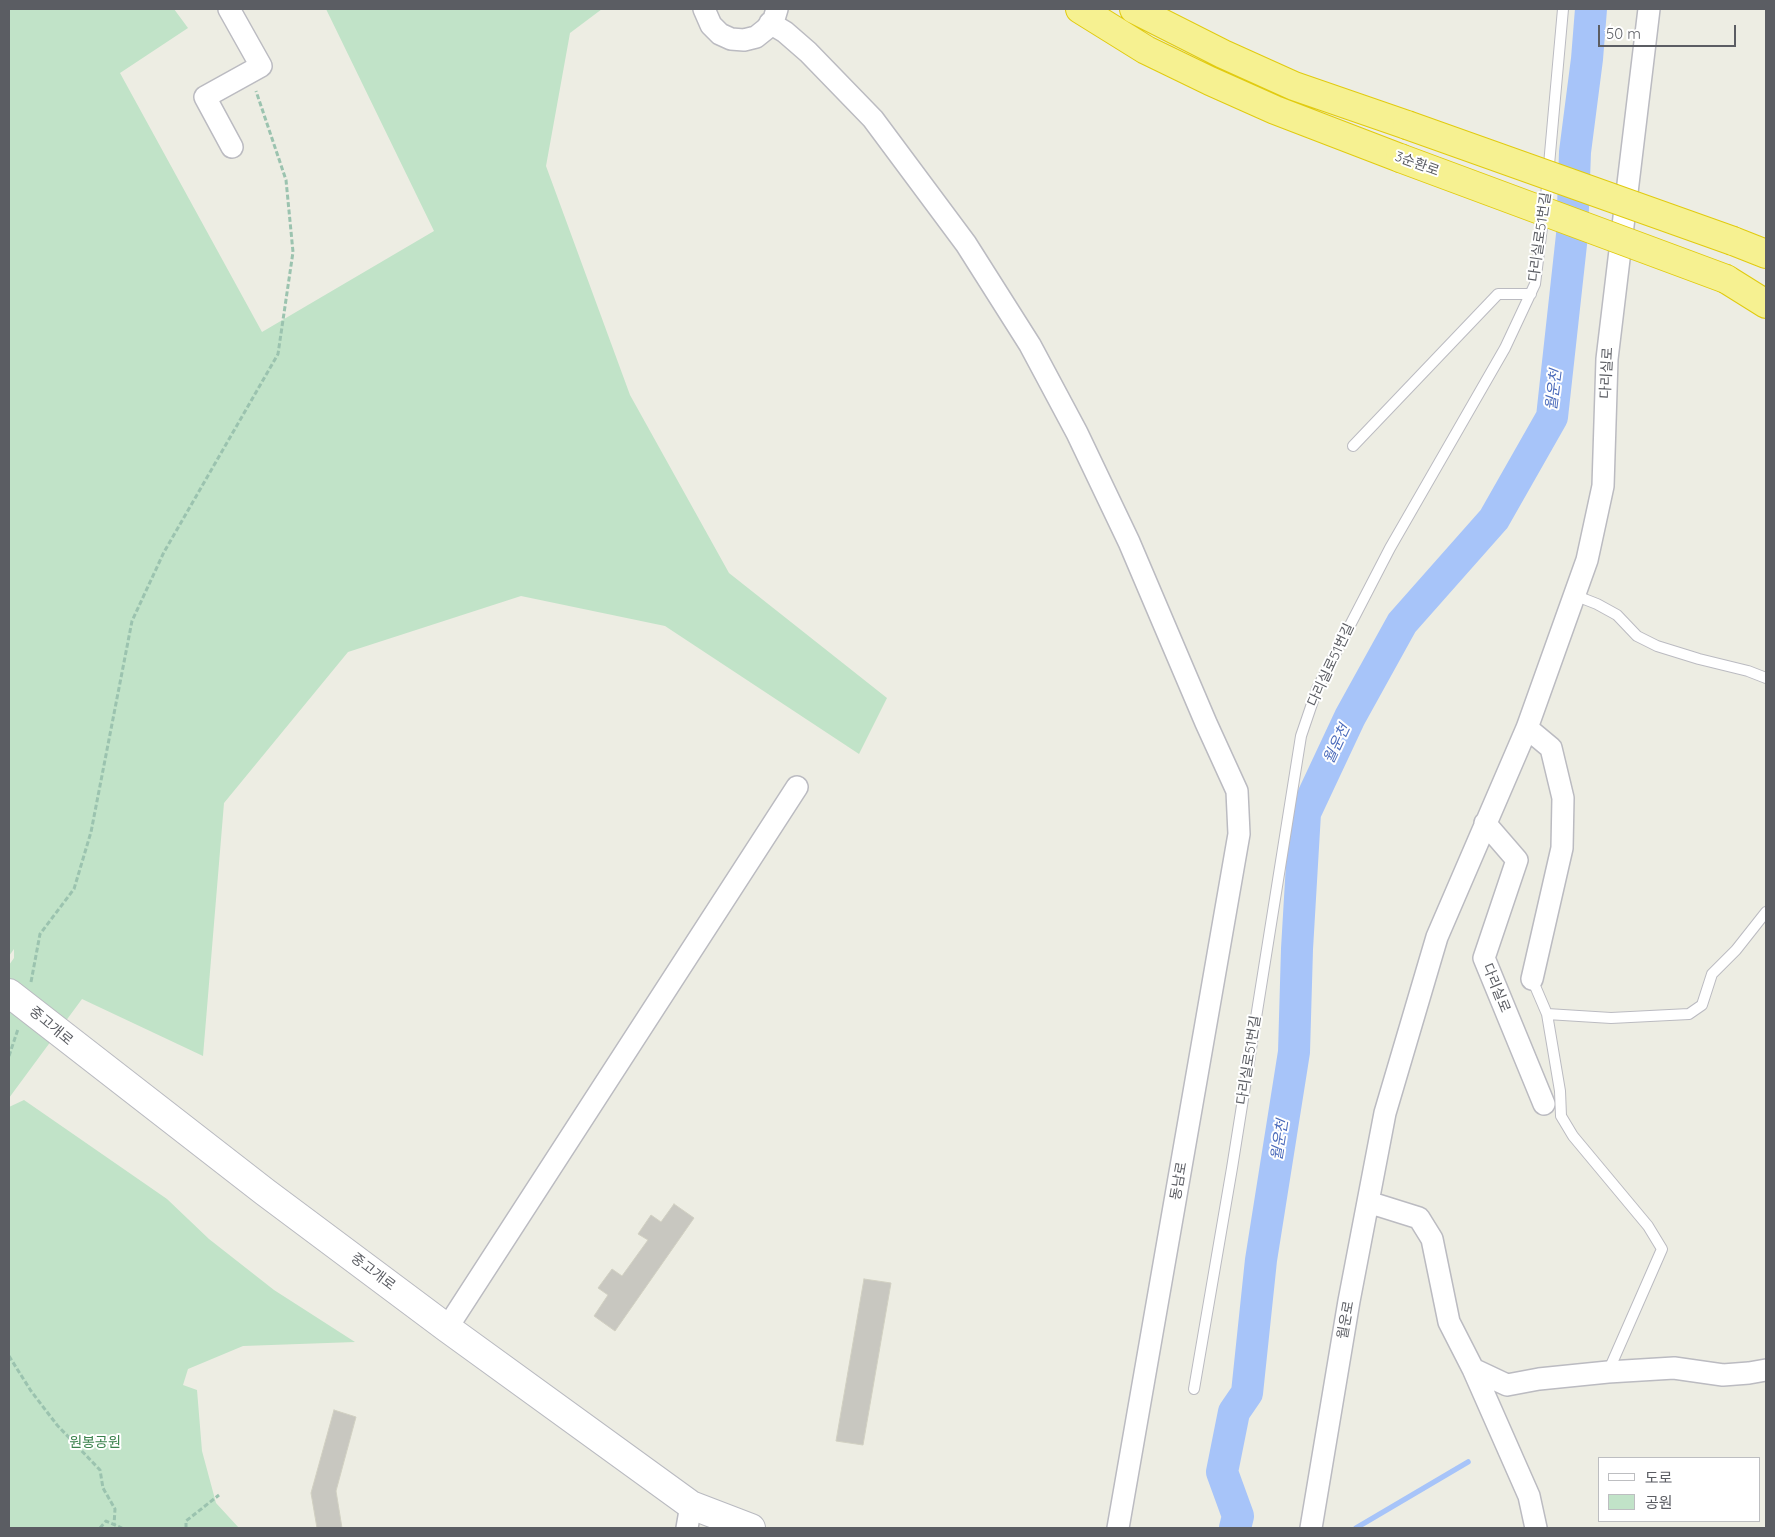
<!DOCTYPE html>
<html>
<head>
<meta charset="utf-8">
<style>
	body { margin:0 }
	#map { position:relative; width:1775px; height:1537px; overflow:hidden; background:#edede3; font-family:Quicksand,"Noto Sans KR",sans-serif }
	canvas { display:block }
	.frame { position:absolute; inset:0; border:10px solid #5b5d63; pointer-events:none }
	.legend { position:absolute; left:1598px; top:1457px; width:162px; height:65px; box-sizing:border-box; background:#fff; border:1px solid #bdbec1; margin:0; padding:6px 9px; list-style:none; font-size:15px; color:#5b5d63 }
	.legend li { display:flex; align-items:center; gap:10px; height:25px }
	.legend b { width:25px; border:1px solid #bdbec1 }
	.scale { position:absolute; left:1598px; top:25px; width:138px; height:22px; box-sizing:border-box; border:2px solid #5b5d63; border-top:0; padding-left:6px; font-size:15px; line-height:18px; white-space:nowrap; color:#5b5d63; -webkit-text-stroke:4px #fff; paint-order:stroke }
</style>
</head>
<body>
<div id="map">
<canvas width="1775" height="1537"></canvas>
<div class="frame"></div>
<ul class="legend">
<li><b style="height:6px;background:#fff"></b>도로</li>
<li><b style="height:14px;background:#c1e3c8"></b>공원</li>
</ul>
<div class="scale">50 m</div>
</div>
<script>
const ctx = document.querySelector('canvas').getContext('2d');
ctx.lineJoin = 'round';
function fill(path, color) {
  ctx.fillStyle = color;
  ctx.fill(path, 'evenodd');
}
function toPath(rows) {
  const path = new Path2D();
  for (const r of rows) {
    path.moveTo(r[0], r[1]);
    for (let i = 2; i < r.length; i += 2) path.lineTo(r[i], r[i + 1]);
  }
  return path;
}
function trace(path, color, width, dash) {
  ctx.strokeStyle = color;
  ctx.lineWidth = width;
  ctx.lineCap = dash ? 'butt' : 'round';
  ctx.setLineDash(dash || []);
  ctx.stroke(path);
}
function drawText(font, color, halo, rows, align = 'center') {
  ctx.font = font + ' Quicksand,"Noto Sans KR",sans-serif';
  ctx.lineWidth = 4;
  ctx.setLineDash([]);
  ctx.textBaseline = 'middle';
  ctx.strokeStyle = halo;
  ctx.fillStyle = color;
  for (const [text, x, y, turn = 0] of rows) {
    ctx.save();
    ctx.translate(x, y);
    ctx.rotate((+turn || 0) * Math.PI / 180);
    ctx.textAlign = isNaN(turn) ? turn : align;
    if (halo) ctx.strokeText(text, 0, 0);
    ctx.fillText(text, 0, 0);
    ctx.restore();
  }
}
fill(toPath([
	[9,9,174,9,188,28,120,73,262,332,434,231,326,9,602,9,570,33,546,166,630,395,729,573,887,698,859,754,665,626,521,596,348,652,224,803,203,1056,82,999,9,1098,9,965,14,958,14,949,9,956],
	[24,1100,167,1199,209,1239,274,1290,355,1342,243,1346,188,1369,183,1385,197,1390,202,1451,216,1503,239,1528,9,1528,9,1107]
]), '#c1e3c8');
trace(toPath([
	[1356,1528,1468,1462]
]), '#a7c4f9', 5.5);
trace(toPath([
	[1235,1528,1238,1516,1222,1472,1234,1412,1247,1393,1261,1260,1294,1052,1297,949,1305,813,1350,717,1402,623,1494,519,1552,417,1572,235,1575,152,1587,59,1591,9]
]), '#a7c4f9', 32);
const building = toPath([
	[674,1204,694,1218,615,1331,594,1316,608,1295,598,1288,612,1269,622,1276,648,1240,638,1234,651,1215,661,1222,674,1204],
	[864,1279,891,1283,863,1445,836,1441,864,1279],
	[334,1410,356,1417,336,1491,342,1528,317,1528,311,1493,334,1410]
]);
fill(building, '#c8c7c0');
trace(building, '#d1d0c2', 1);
const lane = toPath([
	[1353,446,1498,294,1531,294],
	[1574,595,1597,604,1617,615,1637,636,1657,646,1699,659,1748,671,1766,678],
	[1532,979,1547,1014,1560,1091,1561,1116,1573,1136,1648,1226,1662,1249,1608,1372],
	[1547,1014,1611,1018,1689,1014,1702,1005,1712,974,1736,950,1766,912],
	[1194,1389,1232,1168,1301,736,1317,689,1390,548,1505,348,1535,284,1547,187,1563,9]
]);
const street = toPath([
	[229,9,261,66,205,97,232,147],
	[704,9,711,25,720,34,731,39,744,40,756,37,766,29,774,19,777,9],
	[770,23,785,32,808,52,873,119,966,244,1030,345,1077,433,1129,542,1206,723,1237,791,1239,834,1118,1528],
	[1527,728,1551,748,1563,798,1562,848,1532,979],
	[1485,823,1517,860,1484,958,1544,1104],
	[1368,1202,1419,1218,1432,1239,1449,1322,1473,1369,1529,1496,1536,1528],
	[447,1328,797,787],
	[1473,1369,1507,1385,1539,1379,1608,1372,1674,1368,1723,1375,1749,1373,1766,1370],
	[687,1528,691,1505],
	[1311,1528,1349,1301,1385,1113,1437,937,1527,728,1587,560,1603,486,1607,359,1649,9]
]);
const secondary = toPath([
	[9,993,265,1192,447,1328,691,1505,751,1528]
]);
const highway = toPath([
	[1080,9,1146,50,1210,81,1275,110,1400,158],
	[1134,9,1223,54,1294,86,1407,125],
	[1733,241,1766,254],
	[1726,279,1766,304]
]);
trace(lane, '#bbbbc1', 12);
trace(street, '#bbbbc1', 24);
trace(secondary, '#b9bac0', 30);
trace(highway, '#e1cb0f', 30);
trace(toPath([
	[31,982,40,934,74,889,91,832,132,621,164,552,278,354,293,252,286,180,256,91],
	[9,1056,18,1029],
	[9,1356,31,1391,57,1425,100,1470,103,1488,115,1509,114,1525],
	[100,1528,106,1521,122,1528],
	[186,1528,186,1521,219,1495]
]), '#9bc3af', 3, [5, 2.5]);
trace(lane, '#fff', 10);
trace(street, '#fff', 21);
trace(secondary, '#fff', 28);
trace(highway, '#f6f191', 28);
const highwayBridge = toPath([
	[1407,125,1733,241],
	[1400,158,1726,279]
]);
trace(highwayBridge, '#e1cb0f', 30, []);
trace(highwayBridge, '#f6f191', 28);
drawText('14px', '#5b5d63', '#fff', [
	["3순환로",1417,164,20],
	["다리실로51번길",1540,237,-82],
	["다리실로",1607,373,-87],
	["다리실로51번길",1331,665,-65],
	["다리실로",1496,988,68],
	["중고개로",51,1026,40],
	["다리실로51번길",1249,1060,-81],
	["동남로",1179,1181,-80],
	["중고개로",373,1272,37],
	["월운로",1346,1320,-80]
]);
drawText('14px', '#3b824d', '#fff', [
	["원봉공원",95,1443]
]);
drawText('italic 15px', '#4b6bbb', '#fff', [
	["월운천",1554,390,-83],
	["월운천",1337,744,-65],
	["월운천",1280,1140,-81]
]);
</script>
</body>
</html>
